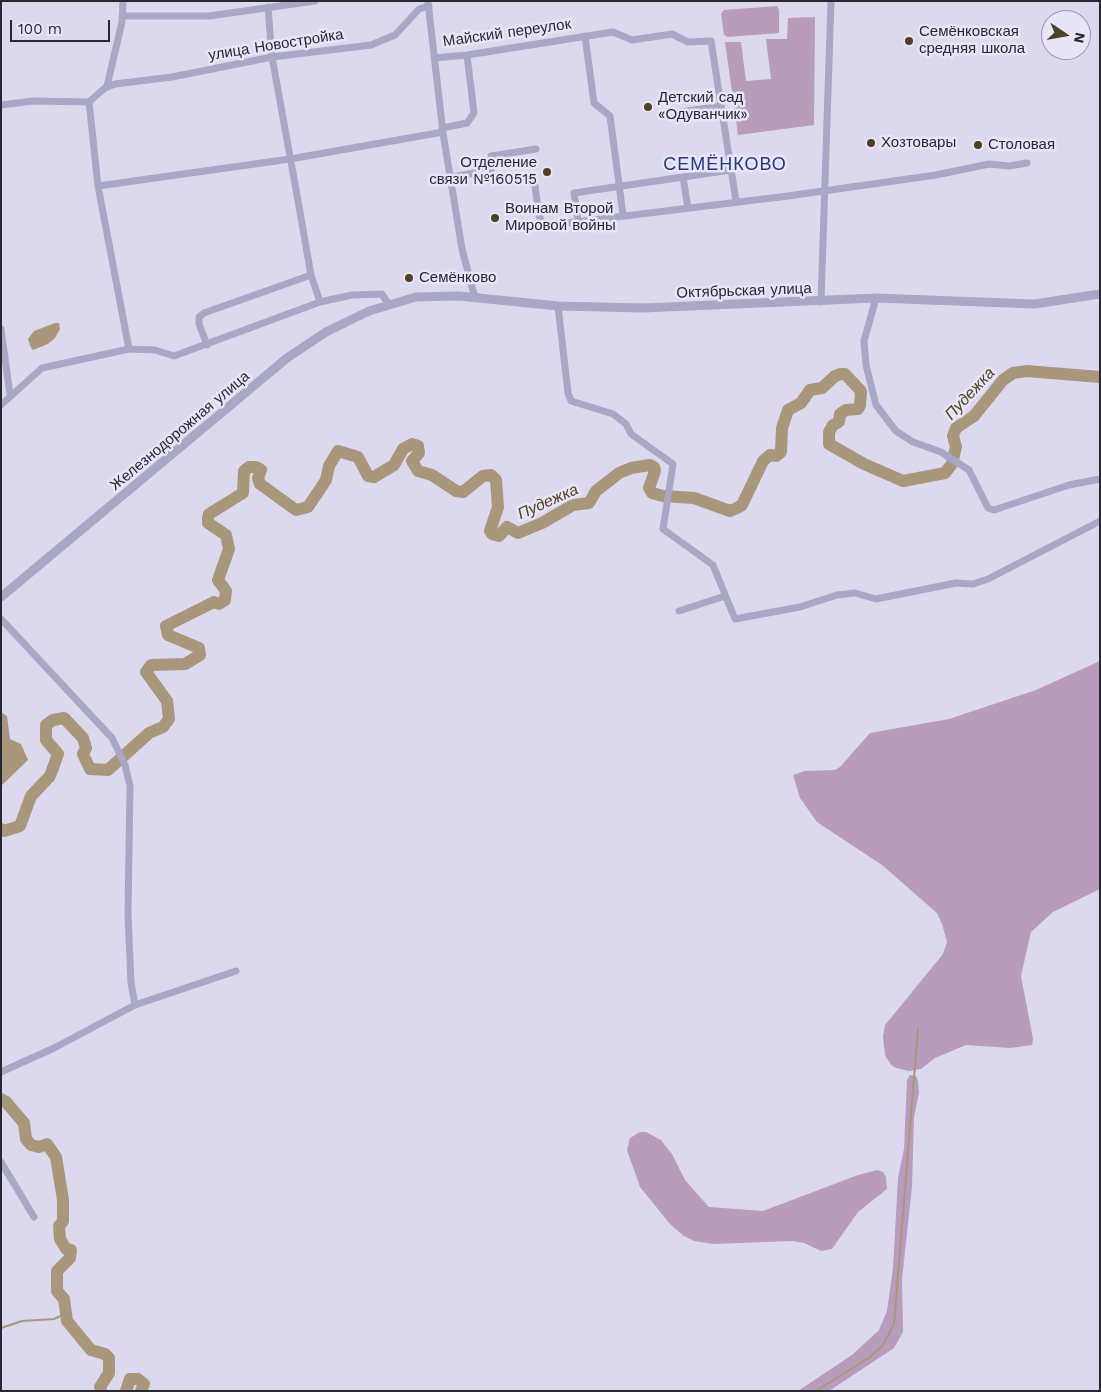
<!DOCTYPE html>
<html>
<head>
<meta charset="utf-8">
<style>
	body { margin:0 }
	#map { position:relative; width:1101px; height:1392px; overflow:hidden; background:#dcd9ef; font-family:"Work Sans",sans-serif }
	canvas { display:block }
	.frame { position:absolute; inset:0; border:2px solid #272832; pointer-events:none }
	.north { position:absolute; left:1041px; top:10px; width:50px; height:50px; box-sizing:border-box; background:#e7e5f7; border:1px solid #9a99a8; border-radius:50%; rotate:102deg; font-size:14px; font-weight:700; line-height:20px; text-align:center; color:#272832 }
	.north::after { content:''; display:block; margin:auto; width:18px; height:22px; background:#503f20; clip-path:polygon(50% 0,100% 100%,50% 72%,0 100%) }
	.scale { position:absolute; left:10px; top:20px; width:100px; height:22px; box-sizing:border-box; border:2px solid #272832; border-top:0; padding-left:6px; font-size:15px; line-height:18px; white-space:nowrap; color:#272832; -webkit-text-stroke:4px #e7e5f7; paint-order:stroke }
</style>
</head>
<body>
<div id="map">
<canvas width="1101" height="1392"></canvas>
<div class="frame"></div>
<div class="north">N</div>
<div class="scale">100 m</div>
</div>
<script>
const ctx = document.querySelector('canvas').getContext('2d');
ctx.lineJoin = 'round';
function fill(path, color) {
  ctx.fillStyle = color;
  ctx.fill(path, 'evenodd');
}
function toPath(rows) {
  const path = new Path2D();
  for (const r of rows) {
    path.moveTo(r[0], r[1]);
    for (let i = 2; i < r.length; i += 2) path.lineTo(r[i], r[i + 1]);
  }
  return path;
}
function trace(path, color, width, dash) {
  ctx.strokeStyle = color;
  ctx.lineWidth = width;
  ctx.lineCap = dash ? 'butt' : 'round';
  ctx.setLineDash(dash || []);
  ctx.stroke(path);
}
function drawText(font, color, halo, rows, align = 'center') {
  ctx.font = font + ' "Work Sans",sans-serif';
  ctx.lineWidth = 5;
  ctx.setLineDash([]);
  ctx.textBaseline = 'middle';
  ctx.strokeStyle = halo;
  ctx.fillStyle = color;
  for (const [text, x, y, turn = 0] of rows) {
    ctx.save();
    ctx.translate(x, y);
    ctx.rotate((+turn || 0) * Math.PI / 180);
    ctx.textAlign = isNaN(turn) ? turn : align;
    if (halo) ctx.strokeText(text, 0, 0);
    ctx.fillText(text, 0, 0);
    ctx.restore();
  }
}
fill(toPath([
	[777,6,779,10,779,33,728,37,724,35,721,14,724,10],
	[815,17,814,125,738,135,725,42,741,42,746,81,771,79,766,39,787,39,788,18],
	[1100,661,1100,889,1053,912,1031,932,1021,976,1033,1039,1032,1045,1010,1048,966,1045,935,1058,921,1069,909,1071,896,1068,891,1065,885,1055,883,1037,885,1025,943,954,947,942,942,924,937,913,882,865,817,822,800,798,793,775,805,771,835,770,840,767,870,733,949,719,1036,690],
	[910,1075,916,1076,918,1081,919,1093,914,1117,912,1187,902,1279,903,1332,894,1348,829,1391,798,1391,852,1355,879,1330,887,1311,893,1268,898,1178,904,1149,907,1080],
	[640,1132,646,1132,661,1140,672,1154,685,1180,709,1207,763,1211,858,1175,877,1170,883,1172,886,1177,887,1189,858,1212,832,1249,821,1251,804,1243,792,1241,714,1244,694,1241,684,1236,670,1224,640,1187,627,1150,630,1138]
]), '#b99bbc');
fill(toPath([
	[55,323,59,323,60,329,55,338,48,344,33,350,31,348,28,339,34,331],
	[2,713,7,716,10,739,21,744,28,760,1,786]
]), '#a9977b');
trace(toPath([
	[1,1328,22,1321,54,1319,65,1314],
	[816,1391,870,1357,883,1345,894,1324,918,1029]
]), '#a9977b', 2);
trace(toPath([
	[1,829,4,831,20,826,31,796,50,776,58,754,46,740,46,725,53,720,64,718,83,738,86,748,83,754,90,769,108,770,149,733,163,727,169,719,167,701,146,672,151,665,185,664,200,655,199,648,168,635,166,626,214,602,219,604,225,600,226,591,218,580,229,549,226,535,208,523,208,518,209,514,243,493,244,471,249,467,256,467,261,470,258,478,260,484,296,510,308,507,326,480,329,466,338,451,358,457,368,476,374,477,394,465,403,449,412,444,418,446,419,453,412,461,418,471,432,475,456,491,463,492,483,476,491,475,496,480,498,507,490,531,492,534,499,536,507,527,518,533,542,523,573,505,589,503,596,491,619,473,631,468,650,465,654,467,655,471,649,488,652,493,663,496,694,498,730,511,737,508,742,505,763,461,770,455,776,456,781,452,782,428,788,410,801,403,810,390,822,388,835,376,841,374,845,374,861,391,860,405,858,409,846,410,840,414,839,422,833,425,829,432,829,444,864,464,903,481,945,473,952,464,956,447,953,436,956,428,974,416,1003,380,1013,373,1027,371,1100,377],
	[1,1099,6,1102,24,1123,26,1139,31,1145,39,1147,47,1144,56,1157,63,1200,63,1221,59,1226,60,1239,66,1249,71,1250,70,1258,57,1271,57,1291,64,1299,67,1321,91,1350,105,1354,109,1358,109,1373,100,1387,101,1391],
	[126,1391,130,1379,138,1379,144,1384,141,1391]
]), '#a9977b', 12);
trace(toPath([
	[428,2,443,133,462,249,475,298],
	[268,7,272,57,297,195,311,275,320,302],
	[122,16,209,16,315,1],
	[585,36,594,103,610,116,623,215],
	[434,58,467,55,613,32,632,40,672,34,688,42,711,41,736,201],
	[105,88,115,84,172,77,272,57,371,45,395,35,419,9,429,6],
	[89,102,98,186,129,349],
	[1,105,33,101,89,102,107,86,122,22,123,1],
	[681,112,721,106],
	[442,128,467,123,474,113,467,55],
	[452,177,491,170,491,156,536,149],
	[683,177,688,208],
	[534,179,539,215,543,226,788,196,936,175,989,164,1009,166,1027,163],
	[98,186,290,159,443,132],
	[578,221,574,193,731,170],
	[876,298,864,341,866,365,876,405,896,431,913,442,941,452,969,470,988,508,994,510,1069,485,1100,479],
	[821,302,831,1],
	[558,306,568,393,571,401,613,414,626,424,631,434,673,464,663,529,713,565,735,619,800,607,837,595,855,593,876,599,956,583,973,584,988,579,1100,521],
	[1,329,10,395],
	[207,345,199,324,199,317,204,313,311,275],
	[1,405,42,368,129,349,155,350,174,356,320,302,352,295,382,294,389,305],
	[679,611,725,596],
	[1,619,112,738,125,765,130,786,128,914,131,983,135,1005],
	[1,1072,54,1048,135,1005,236,971],
	[1,1162,34,1217]
]), '#a8a7c5', 7);
trace(toPath([
	[1,597,287,358,326,332,369,311,416,297,459,296,558,306,643,308,876,298,1034,304,1100,294]
]), '#a8a7c5', 9);
for (const [x, y, r, color] of [
	[909,41,5,"#503f20"],
	[648,107,5,"#503f20"],
	[871,143,5,"#503f20"],
	[978,145,5,"#503f20"],
	[547,172,5,"#503f20"],
	[495,218,5,"#503f20"],
	[409,278,5,"#503f20"]
]) {
  const dot = new Path2D();
  dot.arc(x, y, r, 0, 2 * Math.PI);
  ctx.fillStyle = color;
  ctx.fill(dot);
  trace(dot, '#e7e5f7', 2);
}
drawText('15px', '#272832', '#e7e5f7', [
	["Семёнковская",919,32],
	["средняя школа",919,49],
	["Детский сад",658,98],
	["«Одуванчик»",658,115],
	["Хозтовары",881,143],
	["Столовая",988,145],
	["Отделение",537,163,"right"],
	["связи №160515",537,180,"right"],
	["Воинам Второй",505,209],
	["Мировой войны",505,226],
	["Семёнково",419,278]
], 'left');
drawText('15px', '#272832', '#e7e5f7', [
	["Майский переулок",507,33,-8],
	["улица Новостройка",276,45,-9],
	["Октябрьская улица",744,291,-2],
	["Железнодорожная улица",180,431,-40]
]);
drawText('italic 16px', '#503f20', '#e7e5f7', [
	["Пудежка",970,394,-47],
	["Пудежка",548,502,-24]
]);
ctx.letterSpacing = '1px';
drawText('18px', '#27377a', '#e7e5f7', [
	["СЕМЁНКОВО",725,165]
]);
ctx.letterSpacing = '0px';
</script>
</body>
</html>
